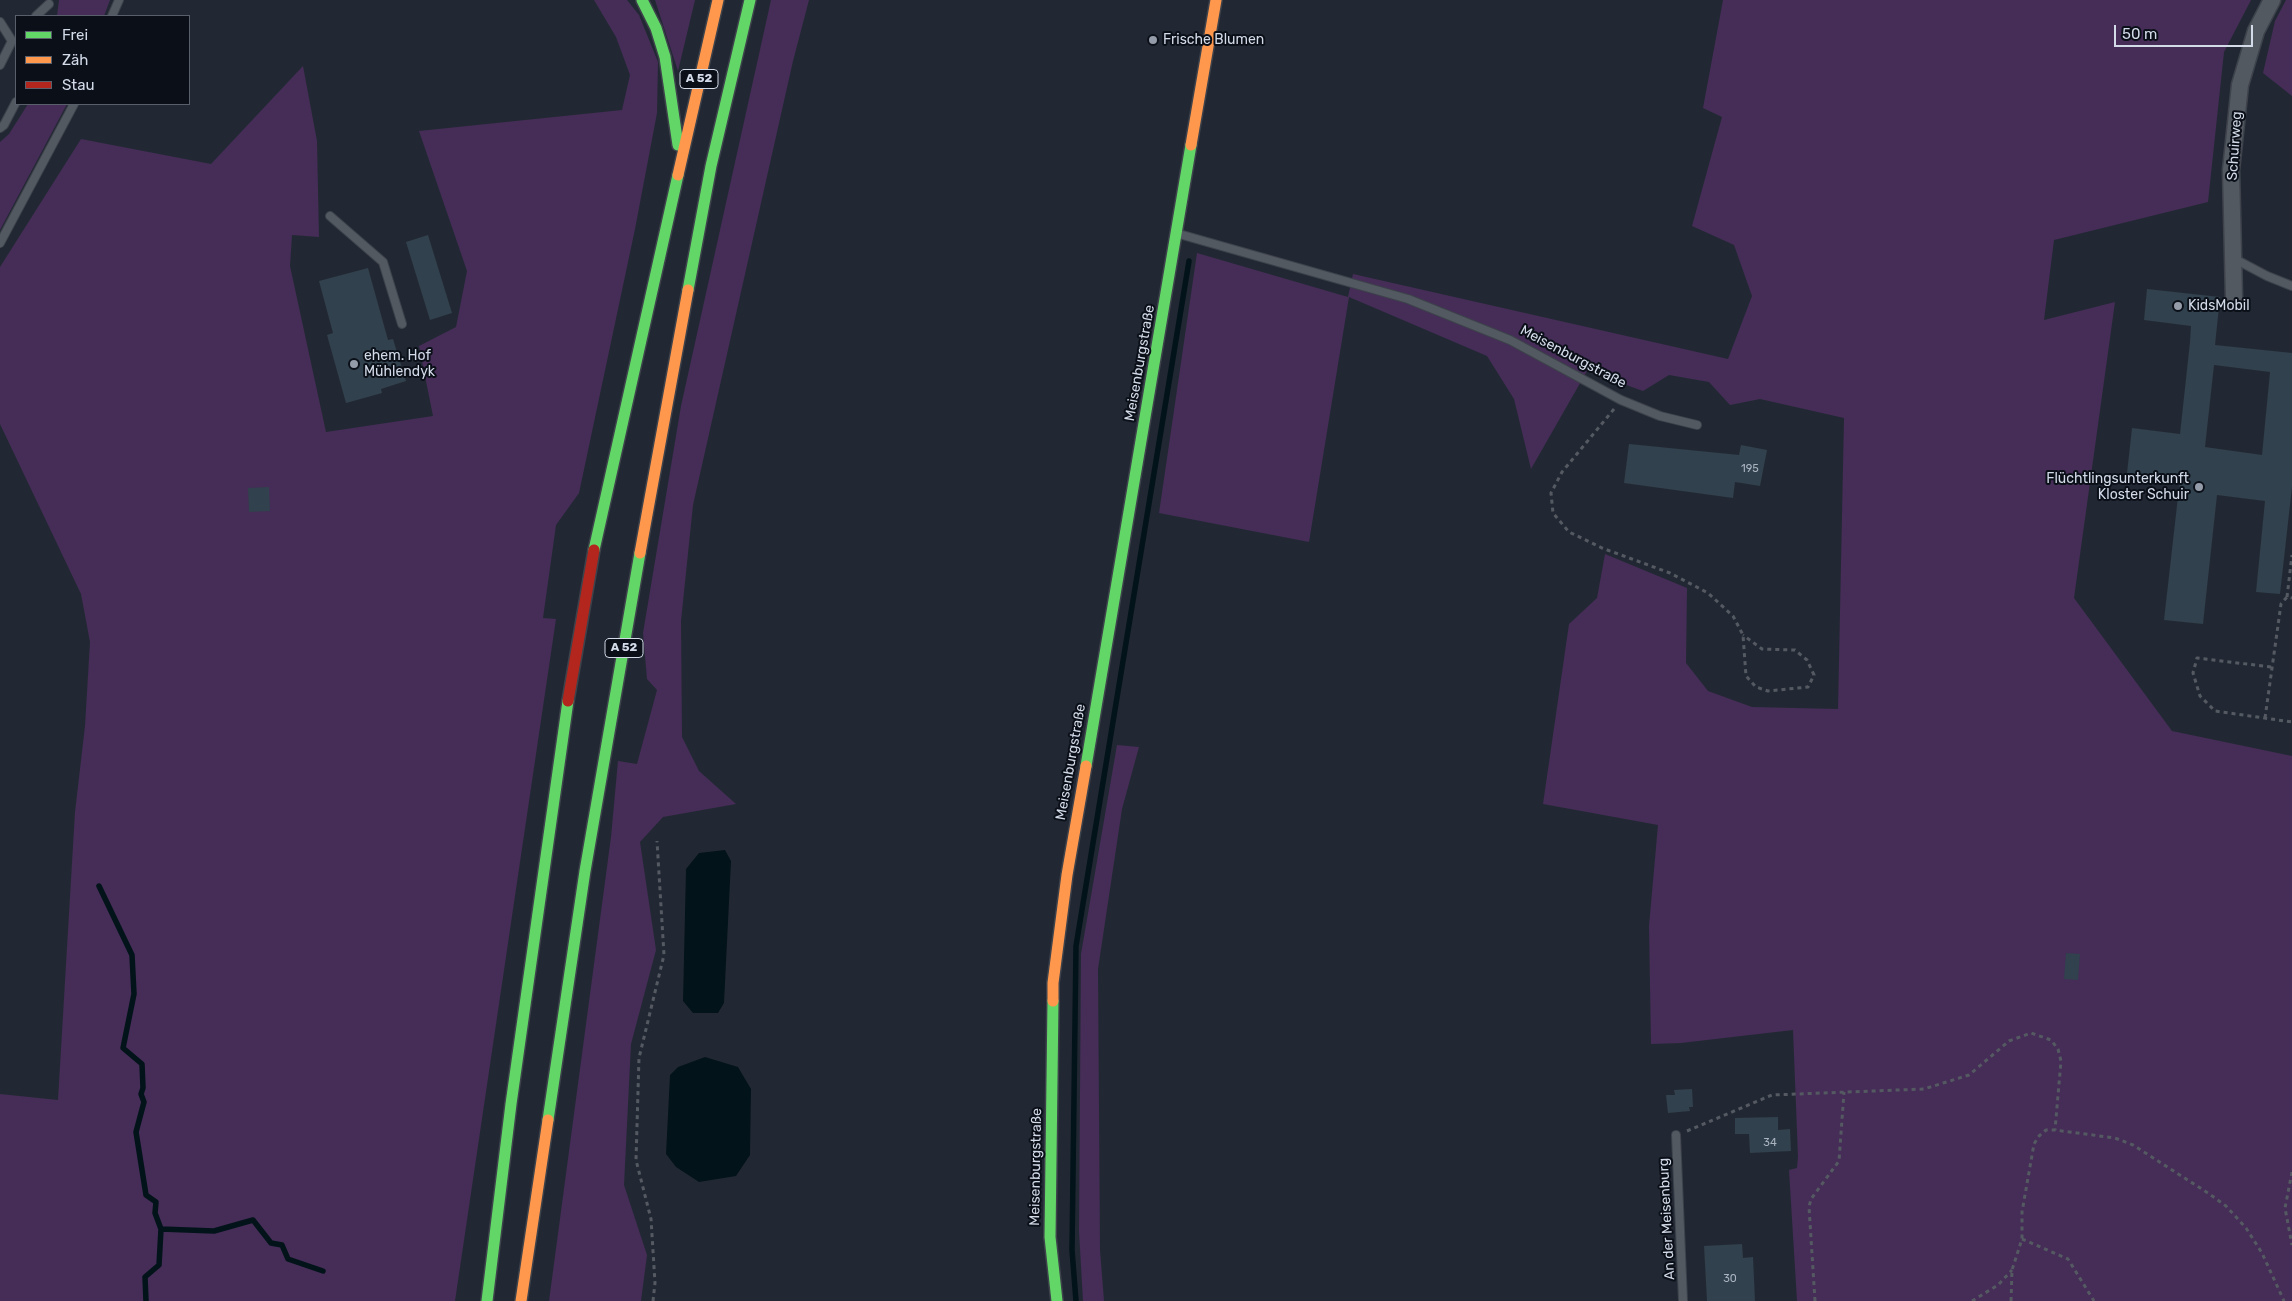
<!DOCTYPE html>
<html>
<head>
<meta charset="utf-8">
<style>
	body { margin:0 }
	#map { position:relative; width:2292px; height:1301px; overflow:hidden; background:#222833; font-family:Rubik,sans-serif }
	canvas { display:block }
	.legend { position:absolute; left:15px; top:15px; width:175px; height:90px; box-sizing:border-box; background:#0a0f18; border:1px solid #5a606b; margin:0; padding:6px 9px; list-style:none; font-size:15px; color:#d3dae8 }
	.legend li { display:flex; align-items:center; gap:10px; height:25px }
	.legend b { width:25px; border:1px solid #5a606b }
	.scale { position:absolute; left:2114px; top:25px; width:139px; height:22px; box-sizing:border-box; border:2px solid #d3dae8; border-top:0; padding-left:6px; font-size:15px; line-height:18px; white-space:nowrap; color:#d3dae8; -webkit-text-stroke:4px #0a0f18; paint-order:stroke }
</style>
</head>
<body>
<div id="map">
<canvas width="2292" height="1301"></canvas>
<ul class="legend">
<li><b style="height:6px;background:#63d668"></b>Frei</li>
<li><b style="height:6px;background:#ff974d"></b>Zäh</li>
<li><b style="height:6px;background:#b3261e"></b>Stau</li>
</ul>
<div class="scale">50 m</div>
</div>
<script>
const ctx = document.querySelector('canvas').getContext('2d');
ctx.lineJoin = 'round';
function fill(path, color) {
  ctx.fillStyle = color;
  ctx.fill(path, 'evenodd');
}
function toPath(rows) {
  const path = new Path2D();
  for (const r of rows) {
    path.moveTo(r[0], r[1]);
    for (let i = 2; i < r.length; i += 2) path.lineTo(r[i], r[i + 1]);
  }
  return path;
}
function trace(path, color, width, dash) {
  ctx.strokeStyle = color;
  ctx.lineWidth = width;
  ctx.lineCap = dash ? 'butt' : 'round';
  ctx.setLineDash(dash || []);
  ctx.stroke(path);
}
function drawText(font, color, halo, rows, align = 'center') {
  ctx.font = font + ' Rubik,sans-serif';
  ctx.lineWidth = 4;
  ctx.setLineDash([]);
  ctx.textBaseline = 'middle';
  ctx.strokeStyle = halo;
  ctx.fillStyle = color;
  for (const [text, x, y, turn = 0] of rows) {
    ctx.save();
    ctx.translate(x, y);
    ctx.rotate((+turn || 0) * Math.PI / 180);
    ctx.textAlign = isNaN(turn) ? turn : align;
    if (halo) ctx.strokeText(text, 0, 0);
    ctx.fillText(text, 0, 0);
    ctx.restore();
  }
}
fill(toPath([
	[59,0,110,0,104,16,57,16],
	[594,0,627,0,639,15,658,62,657,113,635,229,579,493,556,525,543,618,556,619,455,1301,0,1301,0,1094,58,1100,75,812,85,726,90,642,81,594,0,424,0,267,81,139,211,164,303,66,317,141,319,237,292,235,290,266,326,432,433,416,419,346,456,327,467,271,419,131,622,110,630,75,616,37],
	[655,0,695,0,678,71],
	[771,0,809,0,793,61,693,505,681,621,682,737,699,771,736,804,663,817,640,842,656,950,631,1044,624,1185,647,1255,641,1301,549,1301,611,837,618,761,637,764,657,690,647,679,643,633,681,406],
	[1723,0,2251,0,2224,52,2208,202,2054,240,2044,320,2115,302,2074,598,2172,731,2292,756,2292,1301,1797,1301,1789,1170,1797,1168,1798,1157,1793,1030,1681,1043,1651,1044,1649,926,1658,825,1543,804,1569,624,1597,598,1605,554,1687,588,1686,663,1708,691,1752,707,1838,709,1844,418,1760,399,1730,405,1709,382,1669,375,1643,391,1587,371,1531,469,1514,399,1487,356,1349,297,1309,542,1159,513,1197,253,1348,297,1353,274,1728,359,1752,296,1734,245,1692,226,1722,117,1703,108],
	[2286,0,2292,0,2292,96,2263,73,2275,21],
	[28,104,67,104,0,230,0,142,9,134],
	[1117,745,1139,747,1122,809,1098,969,1100,1250,1104,1301,1083,1301,1079,1231,1081,954]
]), '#452d57');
fill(toPath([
	[725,850,731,861,724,1003,718,1013,693,1013,683,1001,686,869,699,853],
	[705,1057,738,1067,751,1089,750,1155,736,1176,699,1182,676,1167,666,1154,670,1075,678,1067]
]), '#03131a');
trace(toPath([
	[99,886,132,955,134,994,123,1048,142,1064,143,1088,141,1094,144,1102,136,1132,146,1195,156,1202,155,1213,161,1229,159,1265,145,1277,146,1301],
	[161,1229,214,1231,253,1220,271,1243,282,1245,288,1259,323,1271],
	[1076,1301,1072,1250,1076,946,1189,261]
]), '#03131a', 5.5);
fill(toPath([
	[428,235,452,313,430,320,406,242],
	[368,268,388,340,393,339,406,381,381,389,382,393,346,403,327,335,333,333,319,281],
	[2147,289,2220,297,2215,345,2292,353,2292,487,2280,594,2256,592,2265,501,2217,495,2203,624,2164,620,2180,479,2127,473,2132,428,2180,434,2190,342,2191,326,2144,320],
	[2214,365,2270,372,2262,455,2205,447],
	[1629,444,1739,455,1741,445,1767,450,1760,486,1735,482,1733,498,1624,483],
	[269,487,270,511,249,512,248,488],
	[2066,953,2080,954,2078,980,2064,979],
	[1692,1089,1693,1107,1689,1107,1690,1111,1668,1113,1666,1095,1675,1095,1674,1090],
	[1778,1117,1778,1130,1790,1129,1791,1151,1750,1153,1749,1134,1735,1134,1735,1118],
	[1742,1244,1743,1258,1753,1257,1755,1301,1707,1301,1704,1246]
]), '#31414d');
const lane = toPath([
	[36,16,49,4],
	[112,16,119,0],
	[0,22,12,41,0,65],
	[0,128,4,125,16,102],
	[330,216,383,262,402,324],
	[1179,234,1408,299,1510,340,1621,400,1660,416,1697,425],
	[0,243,74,104],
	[2233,258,2267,276,2292,286],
	[1676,1135,1683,1301]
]);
const street = toPath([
	[2234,298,2231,170,2240,85,2256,31,2272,0]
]);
const fast = toPath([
	[642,0,656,28,665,57,678,145],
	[688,290,711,166,750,0],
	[594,550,678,175],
	[1086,766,1191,145],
	[1053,1001,1050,1237,1057,1301],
	[548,1120,585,871,640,553],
	[487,1301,511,1104,568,701]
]);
const slow = toPath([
	[1191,145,1216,0],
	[678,175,718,0],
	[640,553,688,290],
	[1053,1001,1053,983,1067,875,1086,766],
	[521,1301,548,1120]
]);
const jam = toPath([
	[568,701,594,550]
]);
trace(lane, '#3d424b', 10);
trace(street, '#3d424b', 19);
trace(fast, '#3d424b', 14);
trace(slow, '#3d424b', 14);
trace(jam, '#3d424b', 14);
trace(toPath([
	[1614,409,1562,472,1551,493,1553,513,1569,532,1602,548,1670,573,1708,593,1733,616,1743,635,1746,676,1756,687,1768,691,1808,687,1814,675,1807,660,1795,650,1762,649,1743,635],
	[2287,597,2292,555],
	[2271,667,2197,658,2193,673,2200,696,2215,711,2292,722],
	[2265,718,2281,604,2287,597,2292,598],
	[1687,1131,1772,1095,1924,1089,1969,1075,2009,1041,2031,1033,2051,1040,2058,1049,2061,1061,2055,1130],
	[2292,1172,2285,1208,2292,1245],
	[2022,1239,2068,1259,2094,1301],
	[653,1301,655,1283,651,1219,636,1160,639,1058,664,955,657,841],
	[1815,1301,1809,1207,1811,1199,1839,1161,1844,1092],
	[1972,1301,1998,1285,2012,1270],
	[2011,1301,2012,1270,2022,1239,2022,1212,2034,1144,2039,1136,2046,1130,2055,1130,2115,1138,2133,1145,2208,1193,2226,1206,2246,1228,2262,1253,2284,1301]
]), '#555a62', 3, [4, 4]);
trace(lane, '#535961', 8);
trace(street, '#535961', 16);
trace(fast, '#63d668', 11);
trace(slow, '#ff974d', 11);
trace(jam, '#b3261e', 11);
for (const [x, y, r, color] of [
	[1153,40,5,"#959ca9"],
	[2178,306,5,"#959ca9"],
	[354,364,5,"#959ca9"],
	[2199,487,5,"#959ca9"]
]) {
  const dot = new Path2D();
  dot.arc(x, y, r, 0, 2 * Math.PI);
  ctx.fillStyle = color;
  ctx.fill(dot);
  trace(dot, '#0a0f18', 2);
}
drawText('11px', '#aab4c1', null, [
	["195",1750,469],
	["34",1770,1143],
	["30",1730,1279]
]);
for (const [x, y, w] of [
	[699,79,38],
	[624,648,38]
]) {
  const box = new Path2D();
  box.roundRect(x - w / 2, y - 9.5, w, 19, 4);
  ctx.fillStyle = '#0a0f18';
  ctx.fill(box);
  trace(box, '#d3dae8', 1);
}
drawText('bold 12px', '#d3dae8', null, [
	["A 52",699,79],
	["A 52",624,648]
]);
drawText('14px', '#d3dae8', '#0a0f18', [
	["Frische Blumen",1163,40],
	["KidsMobil",2188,306],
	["ehem. Hof",364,356],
	["Mühlendyk",364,372],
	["Flüchtlingsunterkunft",2189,479,"right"],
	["Kloster Schuir",2189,495,"right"]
], 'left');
drawText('14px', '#d3dae8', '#0a0f18', [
	["Schuirweg",2235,146,-86],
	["Meisenburgstraße",1573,357,28],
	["Meisenburgstraße",1140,363,-80],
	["Meisenburgstraße",1071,762,-80],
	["Meisenburgstraße",1036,1167,-89],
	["An der Meisenburg",1667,1219,-93]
]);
</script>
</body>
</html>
